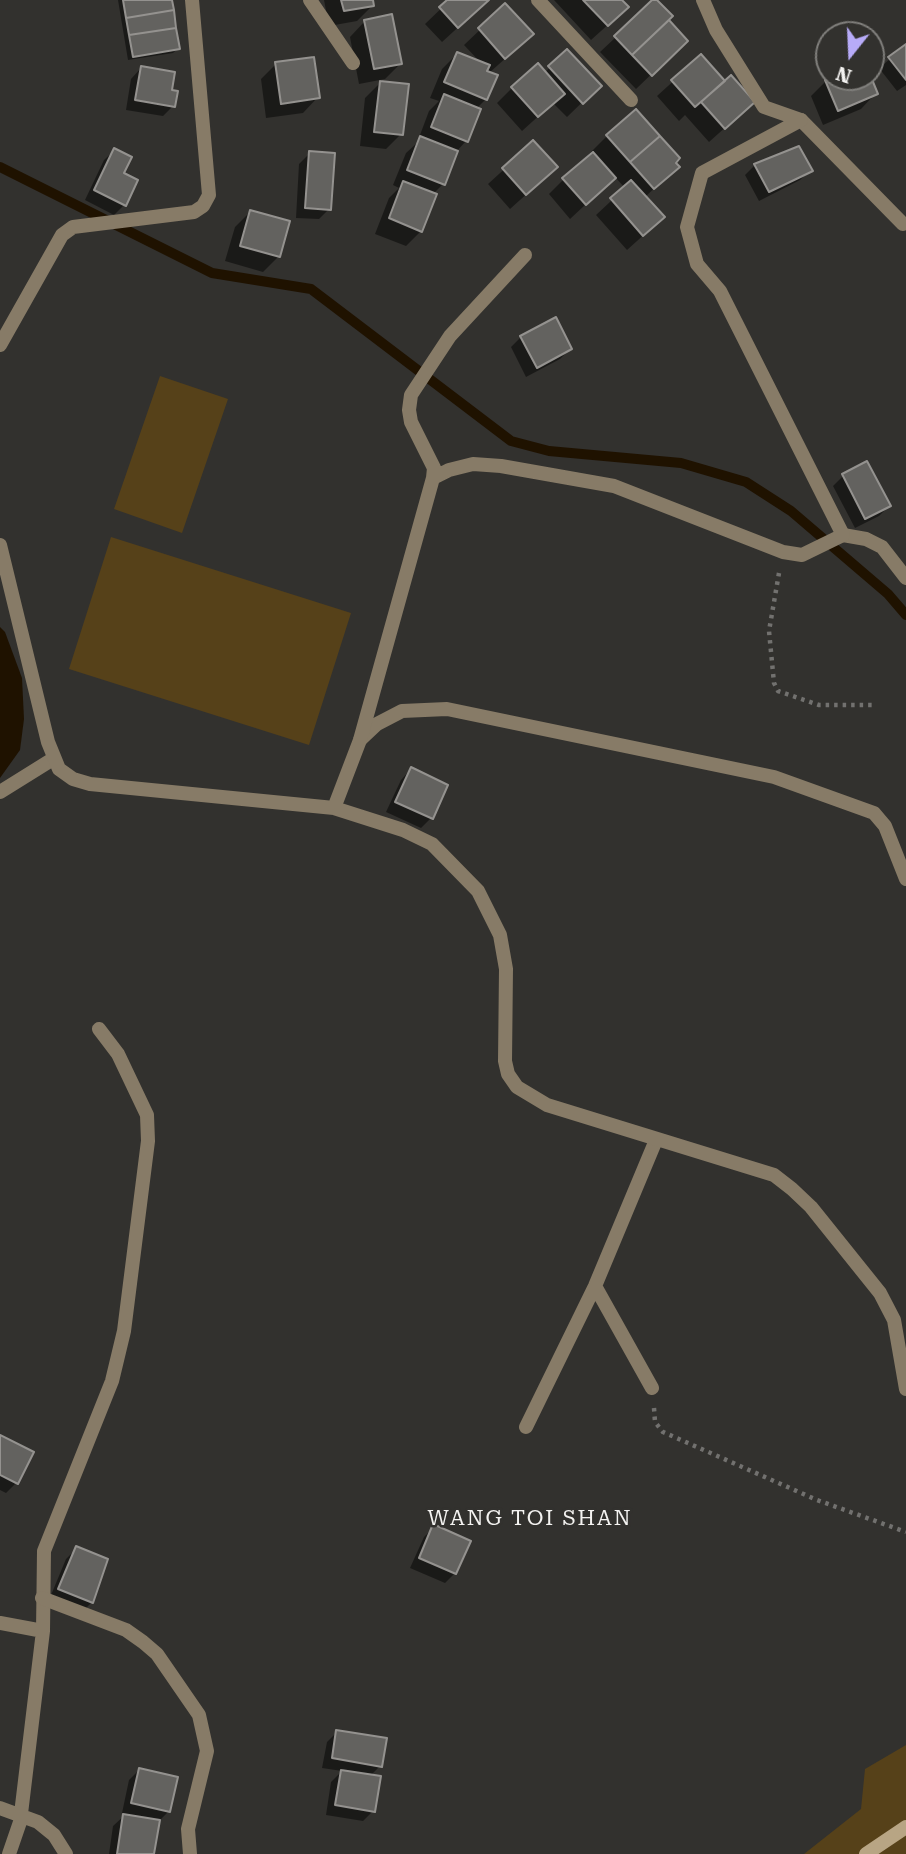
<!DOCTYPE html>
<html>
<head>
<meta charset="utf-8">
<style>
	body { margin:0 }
	#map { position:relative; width:906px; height:1854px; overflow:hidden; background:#32312e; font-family:"Roboto Serif",serif }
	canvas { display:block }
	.north { position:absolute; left:815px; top:21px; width:70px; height:70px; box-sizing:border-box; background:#32312e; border:2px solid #807f7c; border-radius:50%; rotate:198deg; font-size:19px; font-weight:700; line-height:28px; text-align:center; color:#f4f3f1 }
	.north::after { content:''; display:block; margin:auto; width:24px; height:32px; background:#b7abf8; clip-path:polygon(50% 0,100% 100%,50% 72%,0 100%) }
</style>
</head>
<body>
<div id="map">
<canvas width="906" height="1854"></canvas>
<div class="north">N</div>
</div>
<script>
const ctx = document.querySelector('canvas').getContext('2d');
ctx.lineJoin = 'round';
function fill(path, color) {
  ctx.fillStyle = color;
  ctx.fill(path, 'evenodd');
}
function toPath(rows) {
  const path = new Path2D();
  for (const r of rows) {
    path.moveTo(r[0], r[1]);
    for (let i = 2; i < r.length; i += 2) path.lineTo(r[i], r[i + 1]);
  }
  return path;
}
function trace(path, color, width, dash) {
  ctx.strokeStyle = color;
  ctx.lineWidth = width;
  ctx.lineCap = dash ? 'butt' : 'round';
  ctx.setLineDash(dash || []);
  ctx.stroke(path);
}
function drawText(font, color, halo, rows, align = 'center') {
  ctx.font = font + ' "Roboto Serif",serif';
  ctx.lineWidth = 5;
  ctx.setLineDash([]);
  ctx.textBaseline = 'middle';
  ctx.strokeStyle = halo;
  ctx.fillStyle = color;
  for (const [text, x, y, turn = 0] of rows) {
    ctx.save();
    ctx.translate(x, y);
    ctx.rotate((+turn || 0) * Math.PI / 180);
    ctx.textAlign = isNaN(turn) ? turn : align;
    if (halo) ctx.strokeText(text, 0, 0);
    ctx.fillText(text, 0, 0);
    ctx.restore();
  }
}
fill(toPath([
	[160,376,228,399,182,533,114,509],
	[111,537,351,613,309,745,69,669],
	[906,1745,906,1854,804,1854,861,1809,865,1769]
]), '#564119');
fill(toPath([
	[0,627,5,632,22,678,24,719,20,750,0,778]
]), '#1f1200');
fill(toPath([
	[118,0,170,0,178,48,173,53,128,60],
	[324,0,371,0,372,6,357,21,329,26],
	[450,0,488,0,442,42,425,24],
	[554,0,620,0,611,22,591,40],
	[505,6,516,49,489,73,486,99,476,109,466,141,456,152,443,184,433,194,421,231,406,246,375,234,389,198,399,188,393,185,406,153,417,143,429,111,439,101,430,98,442,69,457,54,481,63,464,45],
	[666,20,686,41,636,89,600,52,616,37],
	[365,21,400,64,385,79,359,84,350,37],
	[906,46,906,85,897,91,879,68],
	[567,52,599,86,567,117,553,103,522,131,497,103,512,88,544,73],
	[701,56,737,117,709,142,685,115,679,121,657,96],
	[276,64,318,97,303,113,266,118,261,79],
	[141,68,170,91,173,106,163,116,126,110,131,79],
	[836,77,869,77,876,93,861,109,823,125,811,96,826,81],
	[380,83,401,134,386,149,360,146,365,98],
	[607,136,673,162,677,167,645,197,647,232,627,250,596,215,625,188,615,177,570,219,549,194],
	[533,143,540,182,510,209,488,184],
	[115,150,122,174,124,205,114,215,85,200,104,160],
	[310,153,329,209,319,219,296,218,299,164],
	[755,165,810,170,800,180,759,201,745,175],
	[250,212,279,256,263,272,225,261,235,227],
	[521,337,570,349,560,359,526,377,511,347],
	[843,476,889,506,879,516,855,528,833,486],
	[411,769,431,818,421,828,386,812,401,780],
	[0,1437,16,1483,6,1493,0,1490],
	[434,1527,455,1573,445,1583,410,1568,424,1537],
	[77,1548,104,1573,92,1602,81,1613,49,1600,66,1559],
	[337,1732,380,1766,370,1776,373,1811,363,1821,326,1815,331,1782,342,1771,322,1768,327,1742],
	[139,1770,169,1811,158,1822,152,1854,109,1854,113,1826,126,1814,122,1813,129,1780]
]), '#0007');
trace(toPath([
	[0,167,212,273,311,289,511,441,549,451,681,463,746,482,791,511,888,594,906,615]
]), '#1f1200', 10);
const building = toPath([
	[123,0,172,0,174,10,126,18,123,0],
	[341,0,373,0,374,6,344,11,341,0],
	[447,0,489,0,458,28,439,7,447,0],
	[583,0,622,0,629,7,608,26,583,0],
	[652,0,657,0,673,16,632,55,614,36,652,0],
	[505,3,534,34,505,59,478,28,505,3],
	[174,10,176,28,129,35,126,18,174,10],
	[392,14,402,64,374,69,364,20,392,14],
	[669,20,688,41,652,76,632,55,669,20],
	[176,28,180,49,133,57,129,35,176,28],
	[906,44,906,80,888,57,906,44],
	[567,49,602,86,583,104,548,66,567,49],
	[457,52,490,65,487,71,498,75,487,100,444,82,457,52],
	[701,54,725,81,695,107,671,80,701,54],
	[314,57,320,98,281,104,275,62,314,57],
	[538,63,565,94,538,117,511,87,538,63],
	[141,66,175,72,172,90,178,91,175,107,135,100,141,66],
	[731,75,755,102,725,129,701,102,731,75],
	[832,77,871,77,878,94,838,111,825,80,832,77],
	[380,81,409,84,403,135,374,132,380,81],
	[444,94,481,109,468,142,431,127,444,94],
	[636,109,660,136,630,162,606,135,636,109],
	[420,136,458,151,445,185,407,170,420,136],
	[660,136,680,158,676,163,680,167,654,189,630,162,660,136],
	[533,140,558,167,526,195,502,168,533,140],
	[799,146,813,171,769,192,754,164,799,146],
	[114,148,132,157,124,173,138,180,126,206,94,190,114,148],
	[309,151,335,153,331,210,305,208,309,151],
	[593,152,616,178,586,205,562,178,593,152],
	[631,180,665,217,643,236,610,198,631,180],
	[403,181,437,194,422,232,389,218,403,181],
	[250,210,290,221,280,257,240,246,250,210],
	[556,317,572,349,537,368,520,336,556,317],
	[867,461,891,506,865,519,842,474,867,461],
	[411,767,448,785,433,819,395,802,411,767],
	[0,1435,34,1452,18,1484,0,1475,0,1435],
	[433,1524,471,1541,456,1574,419,1558,433,1524],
	[76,1546,108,1559,93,1603,58,1589,76,1546],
	[336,1730,387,1738,382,1767,332,1758,336,1730],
	[139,1768,178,1777,170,1812,131,1803,139,1768],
	[341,1770,381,1776,375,1812,335,1805,341,1770],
	[123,1814,160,1820,154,1854,117,1854,123,1814]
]);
fill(building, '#63625f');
trace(building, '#94928f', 2);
trace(toPath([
	[779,573,769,631,774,683,778,691,819,705,872,705],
	[654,1408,655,1422,663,1432,817,1500,906,1532]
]), '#72716f', 4.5, [3.5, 5]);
trace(toPath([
	[310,0,353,63],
	[538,0,631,100],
	[801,120,903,224],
	[843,535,866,539,882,547,906,578],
	[360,740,377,724,402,711,447,709,774,777,874,813,885,826,906,879],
	[0,792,53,759],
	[595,1286,652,1388],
	[526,1427,595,1286,656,1140],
	[0,1623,43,1631],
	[0,1808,38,1822,54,1835,66,1854],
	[9,1854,20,1822,43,1631,44,1551,112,1381,124,1331,148,1141,147,1115,118,1054,99,1029]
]), '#877b67', 14);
trace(toPath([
	[703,0,716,30,764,107,801,120],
	[0,345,62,235,73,227,194,212,203,206,209,195,192,0],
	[433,478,449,470,473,464,501,466,614,486,783,552,802,555,843,535,720,291,697,264,687,227,702,173,801,120],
	[0,545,48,742,59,769,73,779,90,784,334,808,403,830,432,844,478,891,500,935,506,969,505,1061,508,1074,517,1087,547,1105,774,1175,792,1189,811,1207,880,1293,894,1320,906,1389],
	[334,808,360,740,433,478,434,468,411,422,409,410,411,395,450,336,525,255],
	[42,1598,126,1630,143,1642,157,1654,199,1715,207,1751,188,1829,190,1854]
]), '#877b67', 14);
trace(toPath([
	[866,1854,906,1827]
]), '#b8a584', 14);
ctx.letterSpacing = '2px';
drawText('21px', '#f4f3f1', '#32312e', [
	["WANG TOI SHAN",530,1519]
]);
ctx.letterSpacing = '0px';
</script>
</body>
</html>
